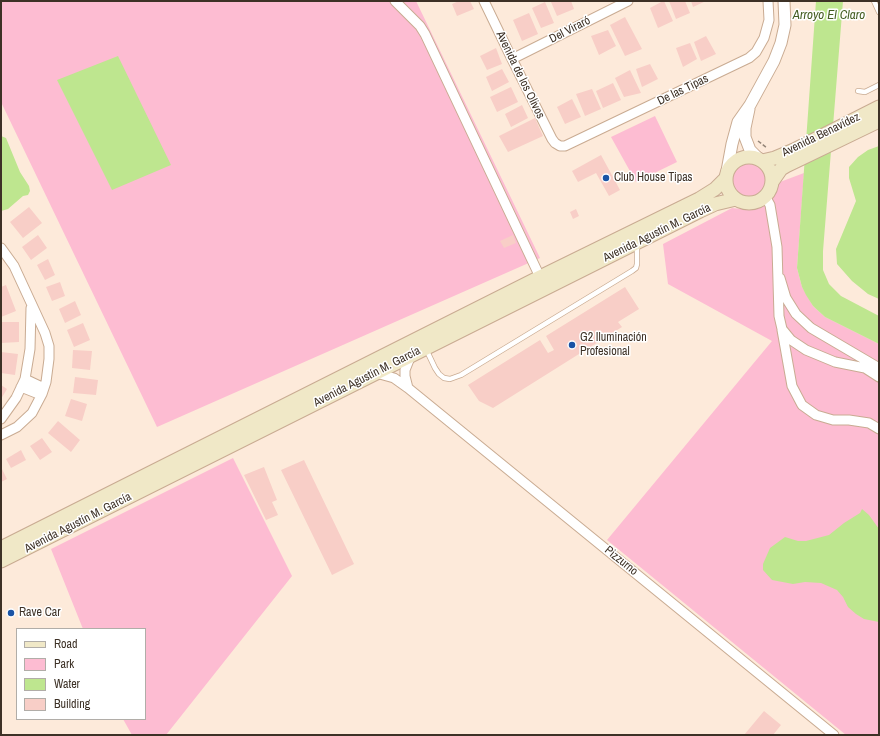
<!DOCTYPE html>
<html>
<head>
<meta charset="utf-8">
<style>
	body { margin:0 }
	#map { position:relative; width:880px; height:736px; overflow:hidden; background:#fdeada; font-family:"Archivo Narrow",sans-serif }
	canvas { display:block }
	.frame { position:absolute; inset:0; border:2px solid #3d3126; pointer-events:none }
	.legend { position:absolute; left:16px; top:628px; width:130px; height:92px; box-sizing:border-box; background:#fff; border:1px solid #b1ada8; margin:0; padding:5px 7px; list-style:none; font-size:12px; color:#3d3126 }
	.legend li { display:flex; align-items:center; gap:8px; height:20px }
	.legend b { width:20px; border:1px solid #b1ada8 }
</style>
</head>
<body>
<div id="map">
<canvas width="880" height="736"></canvas>
<div class="frame"></div>
<ul class="legend">
<li><b style="height:5px;background:#f0e8c7"></b>Road</li>
<li><b style="height:11px;background:#fdbcd2"></b>Park</li>
<li><b style="height:11px;background:#bee68f"></b>Water</li>
<li><b style="height:11px;background:#f8cec7"></b>Building</li>
</ul>
</div>
<script>
const ctx = document.querySelector('canvas').getContext('2d');
ctx.lineJoin = 'round';
function fill(path, color) {
  ctx.fillStyle = color;
  ctx.fill(path, 'evenodd');
}
function toPath(rows) {
  const path = new Path2D();
  for (const r of rows) {
    if (r.length === 3) {
      path.moveTo(r[0] + r[2], r[1]);
      path.arc(r[0], r[1], r[2], 0, 2 * Math.PI);
      continue;
    }
    path.moveTo(r[0], r[1]);
    for (let i = 2; i < r.length; i += 2) path.lineTo(r[i], r[i + 1]);
  }
  return path;
}
function trace(path, color, width, dash) {
  ctx.strokeStyle = color;
  ctx.lineWidth = width;
  ctx.lineCap = dash ? 'butt' : 'round';
  ctx.setLineDash(dash || []);
  ctx.stroke(path);
}
function drawText(font, color, halo, rows, align = 'center') {
  ctx.font = font + ' "Archivo Narrow",sans-serif';
  ctx.lineWidth = 3;
  ctx.setLineDash([]);
  ctx.textBaseline = 'middle';
  ctx.strokeStyle = halo;
  ctx.fillStyle = color;
  for (const [text, x, y, turn = 0] of rows) {
    ctx.save();
    ctx.translate(x, y);
    ctx.rotate((+turn || 0) * Math.PI / 180);
    ctx.textAlign = isNaN(turn) ? turn : align;
    if (halo) ctx.strokeText(text, 0, 0);
    ctx.fillText(text, 0, 0);
    ctx.restore();
  }
}
fill(toPath([
	[1,1,416,1,540,258,157,427,1,102],
	[655,116,677,162,636,182,611,137],
	[749,178,18],
	[804,173,797,268,802,287,813,306,825,317,879,344,879,735,846,735,607,540,772,341,668,284,663,244,732,208,751,210,759,208,770,200,776,193,777,187,780,182],
	[233,458,292,576,166,735,132,735,123,719,145,719,145,629,83,629,51,549]
]), '#fdbcd2');
fill(toPath([
	[816,1,843,1,823,251,823,270,829,284,841,296,879,316,879,344,825,317,813,306,806,295,802,287,797,268],
	[118,56,171,165,112,190,57,80],
	[1,136,6,138,20,172,29,186,30,191,28,195,23,196,8,209,1,211],
	[879,146,879,299,868,294,852,281,837,264,836,249,856,201,849,178,849,167,858,157,868,150],
	[862,509,869,515,879,529,879,622,864,619,856,614,848,607,843,597,837,590,821,583,805,582,793,584,772,580,763,570,763,564,770,548,785,537,798,541,806,541,829,535,844,523,860,513]
]), '#bee68f');
fill(toPath([
	[459,1,470,1,474,9,457,16,452,4],
	[554,1,571,1,574,9,557,16,551,2],
	[663,1,664,1,673,21,658,28,650,8],
	[669,1,685,1,690,13,676,19],
	[691,1,706,1,693,7],
	[545,2,554,23,541,28,532,8],
	[529,13,538,34,522,41,513,20],
	[625,17,642,49,625,56,610,25],
	[608,30,616,46,599,55,591,36],
	[706,36,716,54,701,61,694,42],
	[690,43,697,59,683,67,676,48],
	[496,48,502,64,487,70,480,56],
	[650,64,658,79,642,87,636,69],
	[502,69,509,82,492,91,486,77],
	[630,70,641,93,624,97,615,78],
	[613,83,621,100,603,108,596,91],
	[511,87,518,102,497,112,490,97],
	[592,89,601,109,585,116,576,94],
	[572,99,581,117,565,124,557,107],
	[522,105,528,118,511,127,505,114],
	[535,118,543,136,508,152,499,136],
	[601,155,620,190,609,196,596,173,578,182,572,171],
	[29,207,42,223,23,238,10,222],
	[576,209,579,216,573,219,570,212],
	[38,235,47,248,31,260,22,247],
	[513,235,516,243,504,248,500,241],
	[48,259,55,275,45,280,37,265],
	[60,282,65,296,52,301,46,287],
	[6,285,16,311,1,317,1,287],
	[625,287,639,309,618,322,622,327,493,408,479,401,468,385,540,340,548,353,554,350,546,336],
	[75,301,81,315,65,323,59,309],
	[1,322,19,322,19,342,1,343],
	[83,323,90,340,74,347,67,330],
	[73,350,92,351,90,370,72,368],
	[1,352,18,354,15,375,1,373],
	[75,377,98,380,96,395,73,393],
	[1,385,7,389,1,399],
	[71,399,87,404,82,421,65,416],
	[58,421,80,440,71,452,48,433],
	[42,438,52,452,40,460,30,446],
	[21,450,26,460,11,468,6,459],
	[304,460,354,564,332,575,281,470],
	[1,467,7,479,1,482],
	[264,467,277,500,272,502,278,515,266,520,244,475],
	[764,711,781,725,773,735,744,735]
]), '#f8cec7');
const service = toPath([
	[874,1,879,12],
	[858,91,865,92,879,85],
	[426,349,435,368,439,374,444,378,450,379,461,375,632,271,636,268,637,264,637,245]
]);
const minor = toPath([
	[395,1,420,26,425,34,540,277],
	[484,1,512,59,552,139,555,143,560,146,565,146,749,58,756,52,764,38,769,20,768,1],
	[512,59,628,1],
	[765,196,770,205,777,247,779,316,782,329,791,340,806,350,835,362,865,368,879,377],
	[1,248,14,266,45,333,49,346,49,359,46,382,42,394,32,413,17,427,1,435],
	[780,278,786,298,796,314,811,328,879,368],
	[782,330,792,386,802,405,816,415,833,420,849,420,869,423,879,429],
	[376,373,394,378,408,388,834,735],
	[25,379,44,388],
	[21,387,41,395],
	[408,388,405,376,405,370,411,355],
	[1,419,16,398,25,379,30,349,31,308]
]);
const tertiary = toPath([
	[749,109,745,128,745,137,750,150,758,158],
	[727,171,732,144,738,122,750,105,774,61,781,43,785,25,784,1]
]);
const secondary = toPath([
	[749,180,23],
	[762,161,775,158,794,150,879,107],
	[772,182,781,169,786,166,879,121],
	[1,548,540,277,699,199,715,189,726,178],
	[1,561,700,211,715,204,736,199]
]);
trace(service, '#c9ab92', 6);
trace(minor, '#c9ab92', 11);
trace(tertiary, '#c9ab92', 13);
trace(secondary, '#c9ab92', 15);
trace(toPath([
	[758,141,767,148]
]), '#948578', 1.5, [4, 2]);
trace(service, '#fff', 4.5);
trace(minor, '#fff', 9);
trace(tertiary, '#fff', 11);
trace(secondary, '#f0e8c7', 13);
for (const [x, y, r, color] of [
	[606,178,4,"#1a53a5"],
	[572,345,4,"#1a53a5"],
	[11,613,4,"#1a53a5"]
]) {
  const dot = new Path2D();
  dot.arc(x, y, r, 0, 2 * Math.PI);
  ctx.fillStyle = color;
  ctx.fill(dot);
  trace(dot, '#fff', 1.5);
}
drawText('12px', '#3d3126', '#fff', [
	["Del Viraró",570,30,-27],
	["Avenida de los Olivos",520,75,64],
	["De las Tipas",683,90,-26],
	["Avenida Benavídez",821,135,-26],
	["Avenida Agustín M. García",657,233,-26],
	["Avenida Agustín M. García",367,377,-27],
	["Avenida Agustín M. García",78,523,-27],
	["Pizzurno",621,561,39]
]);
drawText('12px', '#3d3126', '#fff', [
	["Club House Tipas",614,178],
	["G2 Iluminación",580,338],
	["Profesional",580,352],
	["Rave Car",19,613]
], 'left');
drawText('italic 13px', '#445d21', '#fff', [
	["Arroyo El Claro",829,16]
]);
</script>
</body>
</html>
